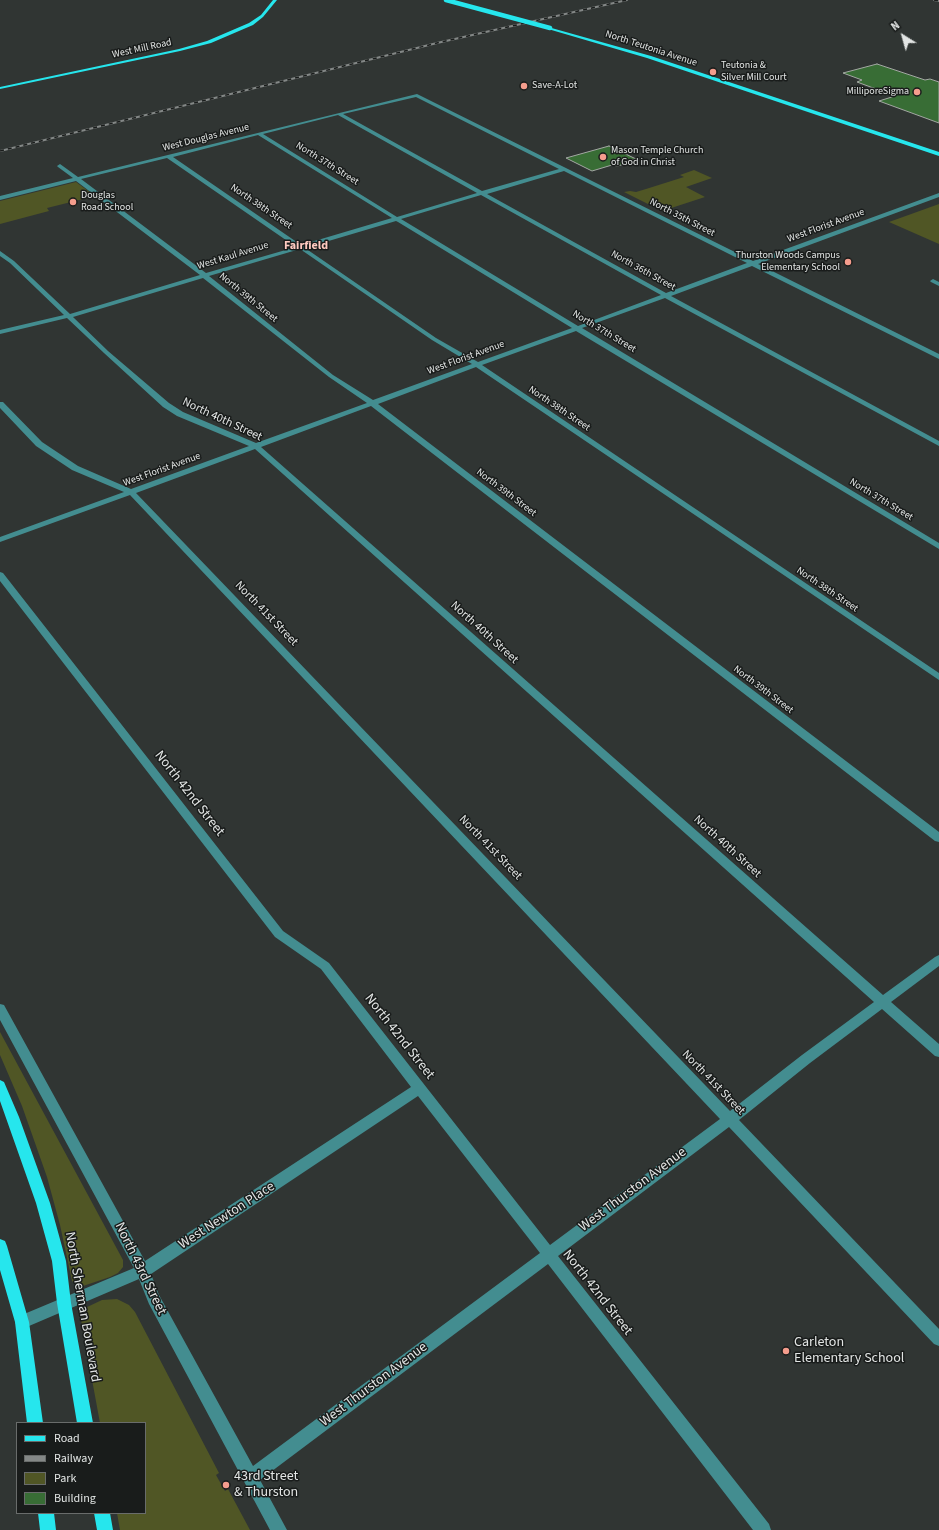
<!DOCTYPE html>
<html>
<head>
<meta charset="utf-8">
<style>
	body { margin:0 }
	#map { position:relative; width:939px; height:1530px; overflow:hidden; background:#303533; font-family:"Source Sans 3",sans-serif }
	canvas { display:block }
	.legend { position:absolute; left:16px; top:1422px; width:130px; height:92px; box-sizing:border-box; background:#191c1b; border:1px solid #696c6b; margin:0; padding:5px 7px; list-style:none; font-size:12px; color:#e2e5e4 }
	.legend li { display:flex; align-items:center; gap:8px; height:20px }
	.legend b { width:20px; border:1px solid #696c6b }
	.north { position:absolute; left:883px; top:16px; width:40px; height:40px; -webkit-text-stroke:3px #191c1b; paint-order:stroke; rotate:323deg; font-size:11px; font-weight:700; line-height:16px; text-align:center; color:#e2e5e4 }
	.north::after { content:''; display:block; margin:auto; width:14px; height:18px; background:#e2e5e4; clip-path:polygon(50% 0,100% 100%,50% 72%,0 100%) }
</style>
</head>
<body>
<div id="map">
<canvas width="939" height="1530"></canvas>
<ul class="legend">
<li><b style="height:5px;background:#26e6ed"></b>Road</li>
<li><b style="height:5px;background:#848887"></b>Railway</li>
<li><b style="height:11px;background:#505625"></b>Park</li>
<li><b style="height:11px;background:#386d35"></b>Building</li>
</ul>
<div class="north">N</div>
</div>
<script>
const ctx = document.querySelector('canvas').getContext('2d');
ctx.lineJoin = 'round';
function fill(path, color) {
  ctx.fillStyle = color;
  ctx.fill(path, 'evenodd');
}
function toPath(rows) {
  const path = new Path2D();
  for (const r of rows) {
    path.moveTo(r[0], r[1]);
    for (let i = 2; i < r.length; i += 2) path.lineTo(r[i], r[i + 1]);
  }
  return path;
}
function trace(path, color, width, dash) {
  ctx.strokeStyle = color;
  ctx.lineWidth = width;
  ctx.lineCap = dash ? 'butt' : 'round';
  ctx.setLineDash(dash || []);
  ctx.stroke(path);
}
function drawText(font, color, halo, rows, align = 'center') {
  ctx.font = font + ' "Source Sans 3",sans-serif';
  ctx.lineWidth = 3;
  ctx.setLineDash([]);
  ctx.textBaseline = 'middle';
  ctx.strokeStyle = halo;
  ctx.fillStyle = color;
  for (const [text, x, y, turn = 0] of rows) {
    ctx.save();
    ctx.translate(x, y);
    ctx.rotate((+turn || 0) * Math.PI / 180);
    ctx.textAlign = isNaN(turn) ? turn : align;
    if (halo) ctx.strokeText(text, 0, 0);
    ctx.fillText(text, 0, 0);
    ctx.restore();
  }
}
fill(toPath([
	[694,170,712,178,686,187,705,197,662,211,624,192,630,191,636,192,646,189,684,177,680,175],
	[76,182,95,196,47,208,49,211,0,224,0,201],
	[939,204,939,244,889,222],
	[0,1032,123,1260,123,1267,118,1273,110,1277,80,1287,76,1285,72,1281,60,1225,47,1177,22,1106,0,1055],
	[117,1299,129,1305,135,1312,219,1473,216,1475,225,1491,228,1489,250,1530,120,1530,117,1513,145,1513,145,1423,100,1423,81,1320,81,1314,85,1308,102,1300]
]), '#505625');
const building = toPath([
	[877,64,925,80,930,79,939,82,939,123,879,101,895,96,857,82,862,80,843,73,877,64],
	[609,146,636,159,631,160,633,161,618,166,612,165,592,171,566,158,609,146]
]);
fill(building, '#386d35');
trace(building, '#a3a7a3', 1);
fill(toPath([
	[417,94,753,261,939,193,939,197,758,264,939,354,939,359,752,266,671,296,939,441,939,446,665,298,582,328,939,543,939,549,576,331,482,365,939,673,939,680,476,367,378,404,939,832,939,842,935,841,371,406,261,447,883,995,935,957,939,955,939,966,891,1002,939,1044,939,1057,935,1056,882,1009,810,1063,739,1120,939,1329,939,1346,934,1344,729,1127,558,1256,769,1524,771,1530,753,1530,548,1264,260,1480,287,1530,270,1530,149,1304,139,1279,22,1329,17,1327,15,1322,17,1317,134,1268,0,1020,0,1004,4,1005,145,1261,411,1087,321,969,275,937,0,581,0,572,3,573,283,931,329,963,550,1245,720,1119,130,495,0,542,0,537,124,492,72,470,36,446,0,408,0,402,3,402,42,442,78,466,131,489,249,446,177,416,163,407,104,353,67,318,0,334,0,330,64,315,10,263,0,256,0,251,14,261,70,314,200,275,76,181,0,200,0,196,73,178,58,167,57,166,60,164,78,177,417,94],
	[416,97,559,169,482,191,343,114,416,97],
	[338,115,477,193,397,217,263,134,338,115],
	[258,135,392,218,301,245,173,157,258,135],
	[167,158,296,247,206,273,81,179,167,158],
	[564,171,747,263,666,293,487,194,564,171],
	[481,195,661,295,578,326,401,219,481,195],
	[396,221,398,222,572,328,478,362,436,338,305,248,396,221],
	[300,249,432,340,472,364,373,400,333,375,209,276,300,249],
	[203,278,329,377,367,403,256,443,183,412,169,403,108,351,73,317,203,278],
	[255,449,874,1002,802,1055,730,1111,136,493,255,449],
	[418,1096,540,1253,253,1466,159,1295,151,1274,418,1096],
	[933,279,939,282,939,286,931,282,930,281,933,279]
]), '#438d90');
fill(toPath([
	[273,0,277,0,263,17,253,25,211,43,180,51,0,89,0,87,179,49,207,41,249,23,261,15,273,0],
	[548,27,651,56,939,152,939,156,647,58,548,29,548,27],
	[0,1080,4,1082,19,1117,50,1203,66,1261,71,1303,93,1423,77,1423,57,1303,52,1261,36,1203,0,1101,0,1080],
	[0,1239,5,1241,7,1246,29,1322,43,1423,27,1423,15,1322,0,1270,0,1239],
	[38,1513,54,1513,56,1530,40,1530,38,1513],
	[94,1513,110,1513,113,1530,97,1530,94,1513]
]), '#26e6ed');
const rail = toPath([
	[934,0,939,1],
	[0,151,437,43,627,0]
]);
trace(rail, '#848887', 2);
trace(rail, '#191c1b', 1.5, [4]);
trace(toPath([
	[446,0,550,28]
]), '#26e6ed', 4.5);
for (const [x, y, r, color] of [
	[713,72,4,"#f59d8d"],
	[524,86,4,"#f59d8d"],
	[917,92,4,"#f59d8d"],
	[603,157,4,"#f59d8d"],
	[73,202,4,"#f59d8d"],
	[848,262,4,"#f59d8d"],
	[786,1351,4,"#f59d8d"],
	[226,1485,4,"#f59d8d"]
]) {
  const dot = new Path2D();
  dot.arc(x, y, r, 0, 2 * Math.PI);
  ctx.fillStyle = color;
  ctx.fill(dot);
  trace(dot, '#191c1b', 1.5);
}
drawText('10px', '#e2e5e4', '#191c1b', [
	["West Mill Road",142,49,-12],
	["North Teutonia Avenue",651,49,18],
	["West Douglas Avenue",206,138,-14],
	["North 37th Street",327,164,32],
	["North 38th Street",261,207,34],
	["North 35th Street",682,218,27],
	["West Florist Avenue",826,226,-20],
	["West Kaul Avenue",233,256,-17],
	["North 36th Street",643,271,29],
	["North 39th Street",248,298,39],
	["North 37th Street",604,332,31],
	["West Florist Avenue",466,358,-20],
	["North 38th Street",559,409,34],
	["West Florist Avenue",162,470,-20],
	["North 39th Street",506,493,37],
	["North 37th Street",881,500,31],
	["North 38th Street",827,590,34],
	["North 39th Street",763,690,37]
]);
drawText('10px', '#e2e5e4', '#191c1b', [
	["Teutonia &",721,66],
	["Silver Mill Court",721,78],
	["Save-A-Lot",532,86],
	["MilliporeSigma",909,92,"right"],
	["Mason Temple Church",611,151],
	["of God in Christ",611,163],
	["Douglas",81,196],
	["Road School",81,208],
	["Thurston Woods Campus",840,256,"right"],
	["Elementary School",840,268,"right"]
], 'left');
drawText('bold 12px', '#fecbc1', '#191c1b', [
	["Fairfield",306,246]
]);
drawText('12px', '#e2e5e4', '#191c1b', [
	["North 40th Street",222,420,25],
	["North 41st Street",266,614,46],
	["North 40th Street",484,633,42],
	["North 40th Street",727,847,42],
	["North 41st Street",490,848,46],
	["North 41st Street",713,1083,46]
]);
drawText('14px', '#e2e5e4', '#191c1b', [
	["North 42nd Street",189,794,52],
	["North 42nd Street",399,1037,52],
	["West Thurston Avenue",633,1190,-37],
	["West Newton Place",227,1216,-33],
	["North 43rd Street",140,1269,64],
	["North 42nd Street",597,1293,52],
	["North Sherman Boulevard",82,1307,80],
	["West Thurston Avenue",374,1385,-37]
]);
drawText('14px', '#e2e5e4', '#191c1b', [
	["Carleton",794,1343],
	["Elementary School",794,1359],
	["43rd Street",234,1477],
	["& Thurston",234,1493]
], 'left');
</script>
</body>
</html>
